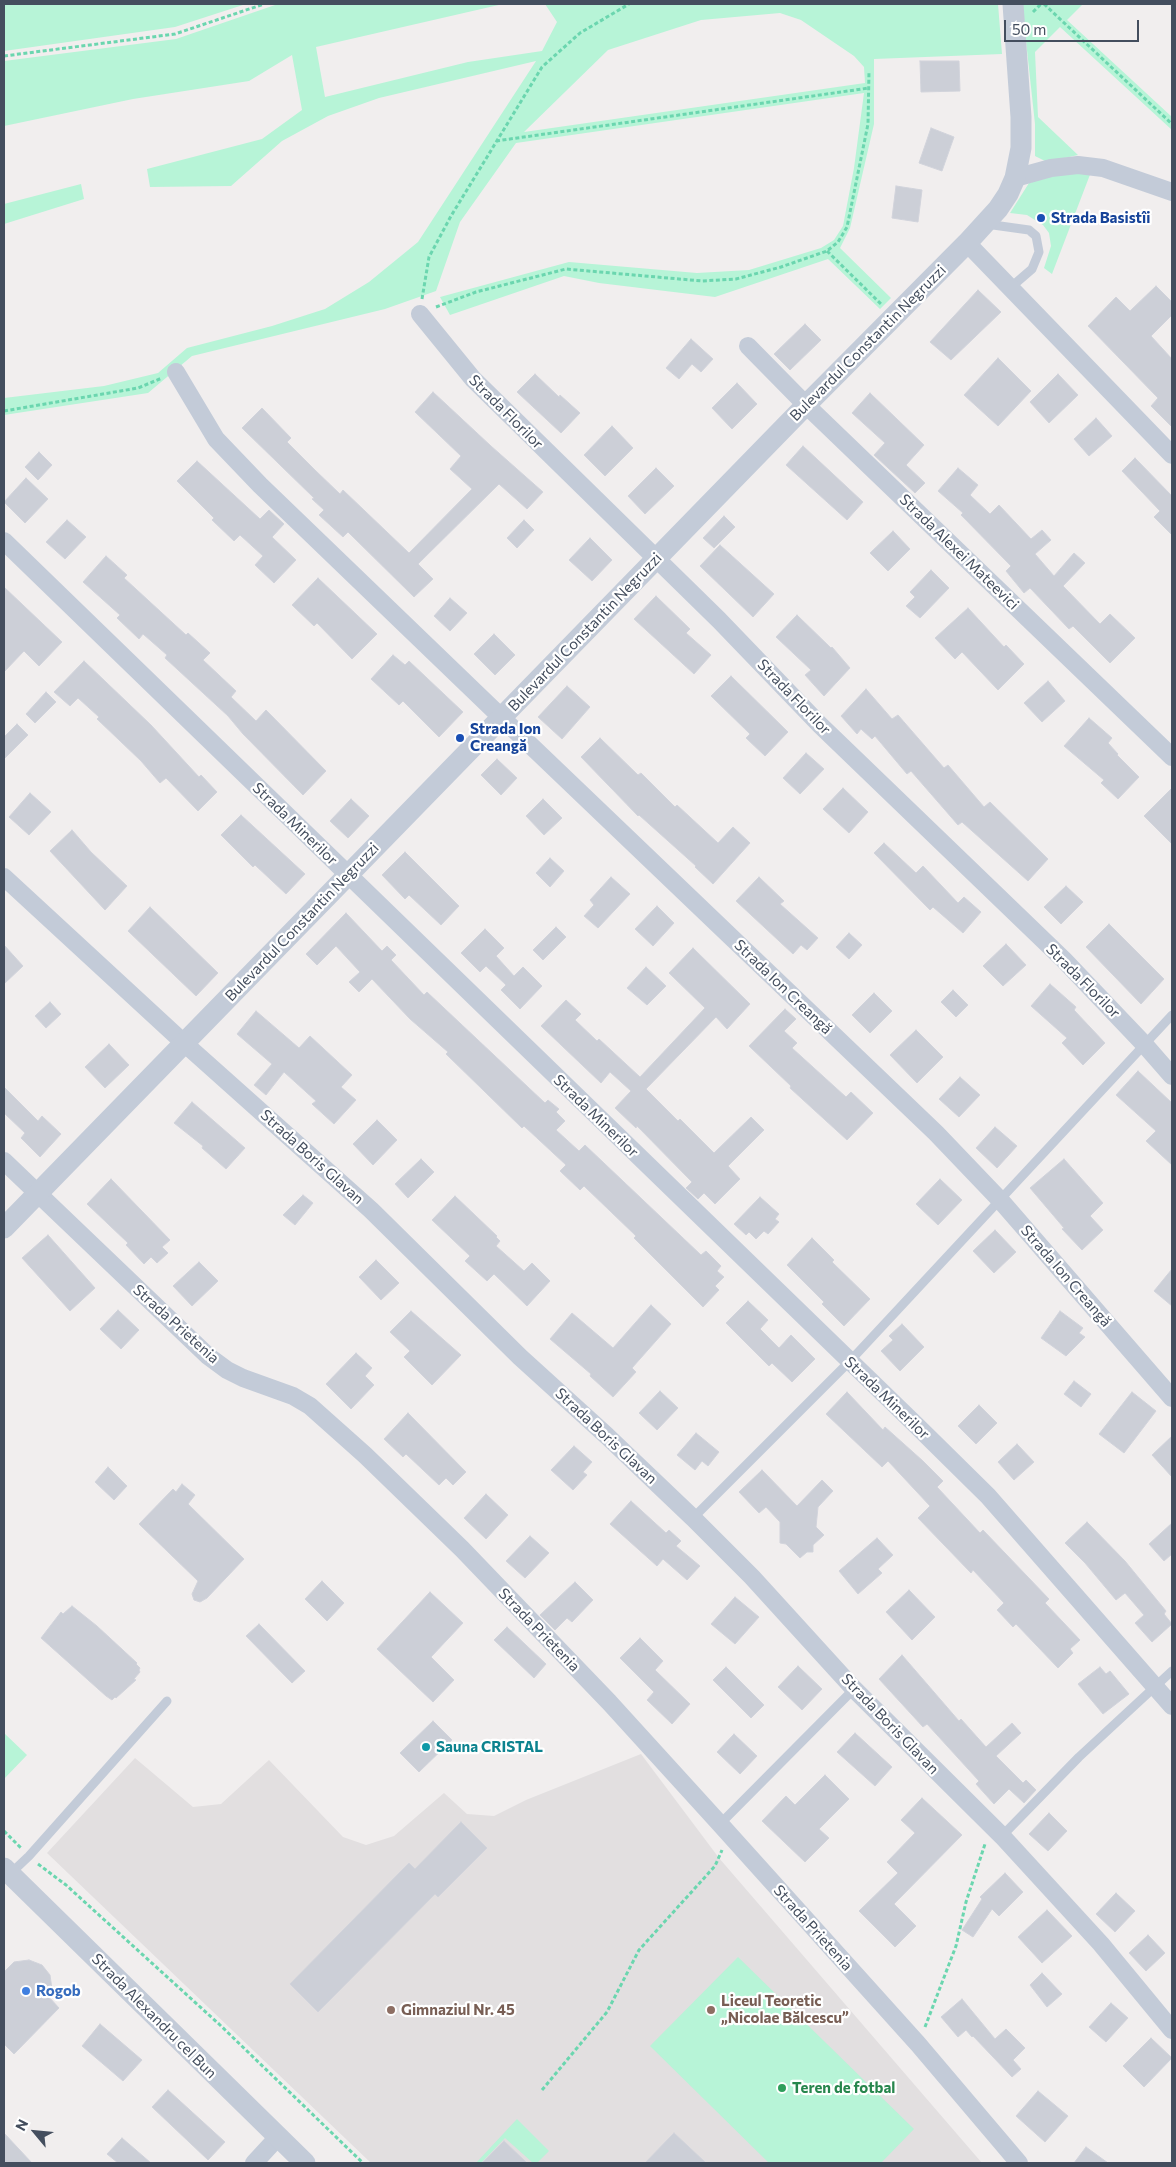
<!DOCTYPE html>
<html>
<head>
<meta charset="utf-8">
<style>
	body { margin:0 }
	#map { position:relative; width:1176px; height:2167px; overflow:hidden; background:#f1eeee; font-family:Commissioner,sans-serif }
	canvas { display:block }
	.frame { position:absolute; inset:0; border:5px solid #444e5e; pointer-events:none }
	.north { position:absolute; left:10px; top:2107px; width:50px; height:50px; -webkit-text-stroke:4px #fff; paint-order:stroke; rotate:298deg; font-size:14px; font-weight:700; line-height:20px; text-align:center; color:#444e5e }
	.north::after { content:''; display:block; margin:auto; width:18px; height:22px; background:#444e5e; clip-path:polygon(50% 0,100% 100%,50% 72%,0 100%) }
	.scale { position:absolute; left:1004px; top:20px; width:135px; height:22px; box-sizing:border-box; border:2px solid #444e5e; border-top:0; padding-left:6px; font-size:15px; line-height:18px; white-space:nowrap; color:#444e5e; -webkit-text-stroke:4px #fff; paint-order:stroke }
</style>
</head>
<body>
<div id="map">
<canvas width="1176" height="2167"></canvas>
<div class="frame"></div>
<div class="north">N</div>
<div class="scale">50 m</div>
</div>
<script>
const ctx = document.querySelector('canvas').getContext('2d');
ctx.lineJoin = 'round';
function fill(path, color) {
  ctx.fillStyle = color;
  ctx.fill(path, 'evenodd');
}
function toPath(rows) {
  const path = new Path2D();
  for (const r of rows) {
    path.moveTo(r[0], r[1]);
    for (let i = 2; i < r.length; i += 2) path.lineTo(r[i], r[i + 1]);
  }
  return path;
}
function trace(path, color, width, dash) {
  ctx.strokeStyle = color;
  ctx.lineWidth = width;
  ctx.lineCap = dash ? 'butt' : 'round';
  ctx.setLineDash(dash || []);
  ctx.stroke(path);
}
function drawText(font, color, halo, rows, align = 'center') {
  ctx.font = font + ' Commissioner,sans-serif';
  ctx.lineWidth = 4.5;
  ctx.setLineDash([]);
  ctx.textBaseline = 'middle';
  ctx.strokeStyle = halo;
  ctx.fillStyle = color;
  for (const [text, x, y, turn = 0] of rows) {
    ctx.save();
    ctx.translate(x, y);
    ctx.rotate((+turn || 0) * Math.PI / 180);
    ctx.textAlign = isNaN(turn) ? turn : align;
    if (halo) ctx.strokeText(text, 0, 0);
    ctx.fillText(text, 0, 0);
    ctx.restore();
  }
}
fill(toPath([
	[641,1754,719,1858,982,2163,371,2163,47,1853,135,1758,193,1807,221,1804,269,1760,343,1837,366,1845,394,1836,444,1793,467,1814,494,1816,526,1800]
]), '#e2dfe0');
fill(toPath([
	[4,4,246,4,175,27,4,51],
	[278,4,503,4,316,47,325,97,468,62,542,51,557,22,545,4,998,4,1002,54,874,59,874,124,850,228,840,248,891,298,880,309,828,259,715,297,599,283,564,276,450,315,440,297,569,262,697,273,749,270,821,248,834,240,843,226,854,168,864,93,516,143,460,222,436,291,385,309,192,356,148,393,4,415,4,398,104,386,158,373,187,348,272,326,325,309,369,282,418,242,536,61,379,98,328,116,282,141,231,186,150,187,147,169,262,139,302,110,292,55,249,81,133,99,4,126,4,61,176,39],
	[780,13,801,20,854,56,864,67,865,83,524,132,608,50,701,20],
	[1022,4,1083,4,1067,20,1172,117,1172,130,1060,27,1035,52,1038,117,1078,155,1047,162,1035,156,1035,124],
	[1091,172,1052,274,1044,268,1051,246,1049,233,1043,225,1027,215,1010,213,1029,183,1055,174],
	[81,184,84,199,4,224,4,204],
	[4,1733,27,1755,4,1779],
	[738,1957,914,2129,881,2163,769,2163,650,2046],
	[517,2119,549,2151,537,2163,533,2163,505,2138,481,2163,476,2163]
]), '#b7f4d7');
const building = toPath([
	[920,61,959,61,960,91,921,92,920,61],
	[931,128,954,137,942,171,919,163,931,128],
	[896,186,922,190,918,222,892,218,896,186],
	[1156,286,1172,302,1172,315,1151,336,1172,359,1172,427,1151,406,1158,398,1088,326,1116,297,1130,311,1156,286],
	[978,290,1001,312,951,360,930,342,978,290],
	[805,324,821,340,790,370,774,354,805,324],
	[691,339,713,359,701,372,692,364,679,379,666,368,691,339],
	[998,358,1031,391,998,426,964,395,998,358],
	[535,374,559,397,560,395,580,413,561,433,517,392,535,374],
	[1058,374,1078,395,1049,423,1030,402,1058,374],
	[737,383,757,404,732,429,712,408,737,383],
	[433,392,491,446,543,492,527,509,499,484,418,564,433,579,414,597,348,532,343,537,319,515,324,510,312,499,314,498,242,428,262,408,291,438,287,442,315,470,340,494,343,490,409,553,472,489,450,469,461,456,415,412,433,392],
	[870,393,924,445,906,465,925,483,915,493,874,455,885,443,852,413,870,393],
	[1096,418,1112,436,1089,456,1074,439,1096,418],
	[612,426,633,448,605,476,584,455,612,426],
	[803,446,863,502,847,520,786,465,803,446],
	[39,452,52,465,38,480,25,467,39,452],
	[1135,458,1172,496,1172,535,1154,517,1160,511,1122,471,1135,458],
	[197,461,260,519,269,510,284,524,272,537,296,560,274,583,255,565,263,556,240,535,234,541,212,520,214,518,177,481,197,461],
	[656,468,674,486,645,514,628,496,656,468],
	[958,468,978,485,970,495,990,514,999,505,1031,539,1042,530,1051,540,1035,554,1054,576,1074,553,1085,563,1063,586,1100,624,1110,614,1135,638,1110,663,1073,626,1069,629,1030,588,1024,593,1006,571,1011,566,961,515,963,513,938,491,958,468],
	[26,478,48,499,25,523,4,502,26,478],
	[724,516,735,527,714,548,703,538,724,516],
	[67,520,86,537,65,559,46,542,67,520],
	[524,520,534,530,517,548,507,538,524,520],
	[893,531,910,549,888,571,870,553,893,531],
	[590,538,612,560,592,581,569,560,590,538],
	[720,545,774,594,753,617,700,566,720,545],
	[106,556,127,575,124,578,186,635,188,633,210,653,203,660,236,691,231,697,256,721,266,710,326,771,303,795,243,734,228,716,165,658,167,655,143,634,139,639,117,618,120,615,83,582,106,556],
	[931,570,949,588,920,618,906,606,915,597,910,592,931,570],
	[318,578,377,634,352,659,317,623,314,626,292,605,318,578],
	[4,587,62,642,39,666,24,651,4,672,4,587],
	[656,596,690,629,686,633,711,655,694,674,634,619,656,596],
	[450,598,467,613,450,631,434,616,450,598],
	[968,608,1004,647,1006,645,1024,664,998,690,962,652,955,659,935,638,968,608],
	[797,615,831,648,832,647,850,668,824,696,805,675,811,670,776,637,797,615],
	[494,634,515,655,495,675,474,654,494,634],
	[393,655,405,665,409,661,463,712,439,737,403,701,399,705,371,679,393,655],
	[84,661,151,725,199,777,201,775,217,792,198,811,166,778,160,783,141,761,97,719,99,717,78,698,70,706,54,692,84,661],
	[731,676,788,732,765,756,746,738,750,734,711,696,731,676],
	[1048,681,1065,701,1042,722,1024,703,1048,681],
	[567,686,590,707,562,739,538,717,567,686],
	[866,689,892,719,898,715,944,768,948,765,984,807,990,802,1048,859,1028,881,962,822,958,825,911,771,907,774,875,736,872,739,861,729,857,734,841,716,866,689],
	[46,692,56,702,35,723,26,714,46,692],
	[1089,718,1112,738,1108,743,1118,754,1117,755,1139,777,1118,799,1101,783,1104,780,1064,746,1089,718],
	[17,724,28,735,4,759,4,737,17,724],
	[600,738,638,775,641,773,675,807,677,805,718,843,733,827,750,843,713,884,695,867,696,866,639,815,638,816,581,757,600,738],
	[806,753,824,769,800,794,783,778,806,753],
	[497,759,517,778,501,795,481,775,497,759],
	[843,788,868,812,849,833,823,809,843,788],
	[1172,788,1172,844,1144,816,1172,788],
	[30,793,51,812,29,835,9,817,30,793],
	[351,799,369,816,348,838,330,821,351,799],
	[543,799,562,818,544,835,526,816,543,799],
	[241,815,305,874,286,894,255,865,253,867,221,835,241,815],
	[72,830,91,852,127,886,105,910,50,851,72,830],
	[884,843,916,873,923,866,958,903,964,897,981,912,963,933,933,907,930,910,874,853,884,843],
	[405,852,459,906,441,925,409,895,405,899,382,875,405,852],
	[550,858,564,871,550,887,536,873,550,858],
	[611,877,630,894,598,928,584,916,594,905,590,900,611,877],
	[759,877,784,901,780,904,818,938,807,950,801,945,793,954,736,901,759,877],
	[1066,886,1083,902,1061,924,1044,907,1066,886],
	[657,906,674,923,653,946,635,929,657,906],
	[150,907,218,973,196,996,128,931,150,907],
	[346,913,382,951,387,946,396,955,391,960,424,995,427,992,545,1103,548,1100,559,1109,556,1112,565,1121,556,1130,579,1151,585,1145,701,1255,706,1251,721,1266,717,1271,724,1277,715,1286,719,1290,703,1307,634,1238,636,1236,584,1186,580,1190,560,1171,566,1165,524,1126,522,1128,446,1054,448,1052,410,1019,372,979,359,992,349,982,360,972,336,946,317,965,306,954,346,913],
	[1109,924,1164,979,1141,1004,1086,947,1109,924],
	[556,927,566,937,543,960,533,950,556,927],
	[485,929,504,948,496,956,514,976,523,967,542,986,520,1009,501,990,506,985,486,966,480,972,461,953,485,929],
	[849,933,862,945,849,959,836,947,849,933],
	[1006,944,1026,965,1003,986,983,966,1006,944],
	[4,945,23,966,4,984,4,945],
	[693,948,750,1004,727,1029,716,1017,646,1089,678,1121,680,1119,714,1153,751,1117,764,1130,728,1166,740,1179,715,1204,704,1193,698,1199,686,1188,692,1182,637,1126,636,1128,615,1108,631,1091,610,1072,601,1083,541,1026,566,1000,581,1014,575,1020,597,1041,599,1039,640,1077,705,1008,669,973,693,948],
	[646,967,666,986,647,1005,627,988,646,967],
	[1050,984,1076,1007,1074,1010,1105,1043,1083,1065,1062,1043,1067,1038,1031,1006,1050,984],
	[953,990,968,1005,956,1017,941,1002,953,990],
	[874,993,892,1011,870,1033,852,1015,874,993],
	[50,1002,61,1014,46,1028,35,1016,50,1002],
	[785,1009,796,1019,784,1031,797,1043,792,1048,846,1097,851,1092,873,1113,847,1140,790,1088,791,1086,749,1046,785,1009],
	[256,1011,299,1048,310,1036,352,1075,341,1087,356,1100,334,1124,312,1104,316,1101,284,1072,266,1095,254,1085,272,1064,237,1034,256,1011],
	[916,1030,943,1057,917,1083,890,1055,916,1030],
	[109,1044,129,1065,105,1088,85,1067,109,1044],
	[1138,1071,1172,1103,1172,1165,1146,1141,1156,1131,1116,1095,1138,1071],
	[960,1077,980,1095,959,1117,939,1099,960,1077],
	[4,1087,38,1121,42,1116,61,1134,40,1157,21,1138,25,1133,4,1113,4,1087],
	[192,1102,245,1148,226,1169,202,1148,203,1146,174,1123,192,1102],
	[377,1120,397,1140,373,1165,353,1144,377,1120],
	[995,1127,1017,1146,997,1168,976,1148,995,1127],
	[421,1159,434,1172,408,1198,395,1184,421,1159],
	[1064,1159,1103,1203,1090,1216,1103,1230,1082,1250,1062,1229,1064,1228,1030,1188,1064,1159],
	[111,1179,170,1240,162,1247,168,1253,157,1263,151,1257,144,1264,126,1245,128,1243,87,1204,111,1179],
	[940,1179,962,1200,938,1225,916,1204,940,1179],
	[303,1195,313,1203,295,1225,283,1215,303,1195],
	[455,1196,497,1236,496,1237,500,1241,496,1246,524,1271,532,1263,550,1281,527,1306,494,1274,487,1281,465,1261,470,1256,432,1220,455,1196],
	[760,1197,779,1214,775,1219,779,1222,768,1234,764,1231,756,1239,749,1232,746,1235,734,1224,760,1197],
	[995,1230,1016,1252,994,1273,973,1251,995,1230],
	[48,1235,95,1288,70,1311,22,1258,48,1235],
	[812,1238,834,1260,832,1262,870,1299,844,1326,822,1304,824,1302,787,1265,812,1238],
	[376,1260,399,1283,381,1300,359,1277,376,1260],
	[199,1262,218,1281,192,1306,173,1286,199,1262],
	[1172,1269,1172,1306,1154,1291,1172,1269],
	[748,1301,768,1320,760,1329,779,1348,791,1335,815,1359,792,1382,772,1363,769,1366,726,1323,748,1301],
	[651,1305,671,1324,632,1368,636,1372,613,1397,590,1376,591,1374,550,1339,572,1313,613,1348,651,1305],
	[118,1310,139,1330,121,1349,100,1329,118,1310],
	[411,1311,461,1355,432,1385,404,1357,410,1351,390,1332,411,1311],
	[1060,1311,1083,1328,1079,1333,1085,1337,1066,1356,1041,1338,1060,1311],
	[902,1324,924,1347,900,1371,881,1351,893,1340,889,1336,902,1324],
	[356,1353,372,1368,365,1376,374,1385,351,1409,326,1384,356,1353],
	[1074,1381,1091,1394,1081,1407,1064,1394,1074,1381],
	[660,1391,678,1408,657,1430,639,1413,660,1391],
	[847,1392,883,1430,885,1427,923,1461,943,1481,937,1487,980,1533,983,1530,1049,1599,1045,1603,1080,1640,1070,1649,1073,1653,1058,1668,1016,1624,1013,1627,997,1610,1004,1603,973,1570,971,1573,918,1518,930,1506,888,1461,882,1467,826,1414,847,1392],
	[1132,1392,1156,1411,1124,1453,1099,1434,1132,1392],
	[979,1405,997,1423,976,1444,958,1426,979,1405],
	[408,1413,466,1472,453,1485,446,1478,439,1485,406,1454,403,1457,384,1439,408,1413],
	[696,1433,719,1452,708,1466,702,1461,695,1470,677,1455,696,1433],
	[1172,1436,1172,1477,1152,1455,1172,1436],
	[1017,1444,1034,1462,1014,1480,998,1462,1017,1444],
	[574,1446,592,1462,583,1472,587,1475,573,1490,551,1470,574,1446],
	[108,1467,127,1486,114,1500,95,1482,108,1467],
	[762,1470,797,1506,822,1480,833,1491,818,1507,816,1527,824,1535,813,1545,813,1552,807,1552,800,1558,786,1544,780,1543,780,1522,766,1507,759,1513,739,1492,762,1470],
	[182,1484,195,1495,188,1504,244,1559,207,1598,200,1602,194,1600,192,1594,198,1581,139,1524,173,1489,176,1492,182,1484],
	[486,1494,508,1515,486,1539,464,1518,486,1494],
	[631,1501,666,1533,669,1530,681,1541,676,1546,700,1566,687,1580,663,1559,657,1566,610,1524,631,1501],
	[1087,1522,1125,1561,1166,1611,1164,1614,1172,1624,1152,1642,1135,1623,1144,1615,1125,1593,1116,1600,1085,1563,1065,1543,1087,1522],
	[1172,1523,1172,1554,1164,1561,1149,1544,1172,1523],
	[530,1536,549,1553,525,1578,506,1561,530,1536],
	[877,1538,893,1555,878,1569,882,1573,858,1594,839,1571,877,1538],
	[322,1581,344,1603,327,1621,305,1599,322,1581],
	[575,1582,593,1600,572,1622,567,1618,555,1630,540,1615,575,1582],
	[909,1590,935,1617,912,1640,886,1612,909,1590],
	[430,1592,463,1623,431,1657,454,1680,433,1702,377,1649,430,1592],
	[735,1597,759,1617,735,1644,711,1624,735,1597],
	[72,1606,97,1626,137,1663,136,1664,140,1668,139,1670,140,1672,134,1679,136,1680,116,1698,115,1697,112,1700,106,1696,41,1638,61,1612,63,1614,72,1606],
	[259,1624,305,1671,292,1683,246,1636,259,1624],
	[507,1627,546,1664,534,1678,494,1640,507,1627],
	[640,1638,663,1661,655,1670,690,1704,672,1724,647,1700,654,1692,620,1658,640,1638],
	[902,1655,959,1721,961,1719,986,1747,1012,1723,1021,1733,996,1756,1023,1783,1026,1780,1036,1790,1024,1803,1009,1789,994,1804,976,1784,979,1781,927,1724,923,1727,879,1679,902,1655],
	[798,1666,822,1689,802,1710,778,1687,798,1666],
	[726,1667,764,1705,751,1718,713,1680,726,1667],
	[1100,1667,1106,1674,1110,1671,1129,1694,1103,1714,1078,1684,1100,1667],
	[433,1721,452,1740,419,1772,400,1753,433,1721],
	[855,1733,892,1767,875,1786,837,1752,855,1733],
	[734,1734,757,1756,740,1774,717,1752,734,1734],
	[825,1775,849,1799,819,1829,829,1838,805,1862,762,1821,786,1796,795,1805,825,1775],
	[922,1798,962,1835,894,1904,916,1926,895,1947,859,1911,898,1873,887,1862,915,1833,901,1820,922,1798],
	[1049,1813,1067,1831,1048,1851,1029,1834,1049,1813],
	[461,1822,487,1848,438,1897,435,1894,318,2012,290,1984,409,1863,415,1869,461,1822],
	[1005,1873,1023,1892,999,1916,992,1909,973,1937,962,1930,982,1899,980,1897,1005,1873],
	[1116,1893,1135,1911,1115,1932,1096,1914,1116,1893],
	[1047,1910,1072,1936,1042,1963,1018,1937,1047,1910],
	[1148,1935,1165,1953,1146,1971,1129,1953,1148,1935],
	[29,1960,42,1965,50,1975,52,1989,49,1997,59,2008,14,2054,4,2044,4,1972,14,1962,29,1960],
	[1042,1973,1062,1994,1047,2007,1030,1985,1042,1973],
	[962,1999,995,2039,1006,2029,1025,2048,1013,2060,1021,2069,1012,2077,973,2036,972,2037,966,2030,958,2037,941,2017,962,1999],
	[1111,2003,1128,2018,1106,2042,1089,2027,1111,2003],
	[100,2024,142,2060,123,2081,82,2046,100,2024],
	[1151,2038,1172,2058,1144,2087,1123,2066,1151,2038],
	[168,2090,225,2142,208,2160,152,2107,168,2090],
	[1038,2091,1068,2116,1045,2142,1016,2116,1038,2091],
	[4,2133,32,2163,4,2163,4,2133],
	[674,2133,706,2163,645,2163,674,2133],
	[122,2138,151,2163,118,2163,107,2154,122,2138],
	[504,2141,527,2163,482,2163,504,2141],
	[1086,2147,1108,2163,1074,2163,1086,2147]
]);
fill(building, '#cccfd7');
trace(building, '#d1d3db', 1);
trace(toPath([
	[1044,4,1172,124],
	[1033,12,1041,4],
	[4,56,175,34,264,4],
	[496,141,869,88],
	[827,251,881,304],
	[422,299,429,257,451,216,542,67,580,33,629,4],
	[436,307,476,292,566,269,702,281,736,279,781,267,827,251,838,242,847,227,868,124,869,71],
	[4,411,138,388,162,378],
	[4,1831,21,1848],
	[38,1864,66,1885,220,2025,363,2163],
	[925,2027,956,1946,966,1902,985,1844],
	[542,2090,607,2012,639,1950,715,1866,722,1850]
]), '#6bd6af', 3, [4, 2.5]);
trace(toPath([
	[986,224,1029,230,1036,236,1039,252,1032,269,1010,288],
	[693,1518,850,1361,1172,1015],
	[720,1824,854,1689],
	[1002,1836,1079,1757,1172,1671],
	[10,1874,29,1856,167,1701]
]), '#c3cbd8', 9);
trace(toPath([
	[1015,178,1051,168,1078,165,1103,168,1172,192],
	[967,243,1172,455],
	[420,314,473,379,719,620,820,725,1064,960,1144,1044,1172,1076],
	[748,346,806,405,1172,757],
	[176,372,216,439,260,485,501,717,936,1133,1001,1201,1172,1398],
	[4,541,917,1426,988,1496,1172,1706],
	[4,877,184,1043,371,1210,520,1357,607,1436,693,1518,752,1577,854,1689,1002,1836,1101,1944,1172,2030],
	[4,1161,208,1356,227,1370,243,1378,293,1396,310,1406,365,1455,462,1549,609,1702,720,1824,918,2044,1019,2163],
	[254,2163,278,2137]
]), '#c3cbd8', 18);
trace(toPath([
	[4,1228,806,405,967,243,998,209,1008,194,1015,178,1021,148,1021,117,1013,4],
	[4,1868,305,2163]
]), '#c3cbd8', 21);
for (const [x, y, r, color] of [
	[1041,218,5,"#1a4fb4"],
	[460,738,5,"#1a4fb4"],
	[426,1747,5,"#0f9aa8"],
	[26,1991,5,"#3f7fe0"],
	[391,2010,5,"#8d6e63"],
	[711,2010,5,"#8d6e63"],
	[782,2088,5,"#2e9e5b"]
]) {
  const dot = new Path2D();
  dot.arc(x, y, r, 0, 2 * Math.PI);
  ctx.fillStyle = color;
  ctx.fill(dot);
  trace(dot, '#fff', 2);
}
drawText('bold 15px', '#164399', '#fff', [
	["Strada Basistîi",1051,218],
	["Strada Ion",470,729],
	["Creangă",470,746]
], 'left');
drawText('15px', '#444e5e', '#fff', [
	["Bulevardul Constantin Negruzzi",868,343,-45],
	["Strada Florilor",506,412,45],
	["Strada Alexei Mateevici",959,552,44],
	["Bulevardul Constantin Negruzzi",585,632,-46],
	["Strada Florilor",794,697,46],
	["Strada Minerilor",295,824,44],
	["Bulevardul Constantin Negruzzi",302,922,-46],
	["Strada Florilor",1083,981,45],
	["Strada Ion Creangă",783,987,44],
	["Strada Minerilor",596,1116,44],
	["Strada Boris Glavan",312,1157,42],
	["Strada Ion Creangă",1066,1276,49],
	["Strada Prietenia",176,1324,42],
	["Strada Minerilor",887,1398,44],
	["Strada Boris Glavan",606,1436,43],
	["Strada Prietenia",539,1630,46],
	["Strada Boris Glavan",890,1724,46],
	["Strada Prietenia",813,1928,48],
	["Strada Alexandru cel Bun",154,2016,45]
]);
drawText('bold 15px', '#0d838f', '#fff', [
	["Sauna CRISTAL",436,1747]
], 'left');
drawText('bold 15px', '#366cbe', '#fff', [
	["Rogob",36,1991]
], 'left');
drawText('bold 15px', '#785e54', '#fff', [
	["Liceul Teoretic",721,2001],
	["„Nicolae Bălcescu”",721,2018],
	["Gimnaziul Nr. 45",401,2010]
], 'left');
drawText('bold 15px', '#27864d', '#fff', [
	["Teren de fotbal",792,2088]
], 'left');
</script>
</body>
</html>
